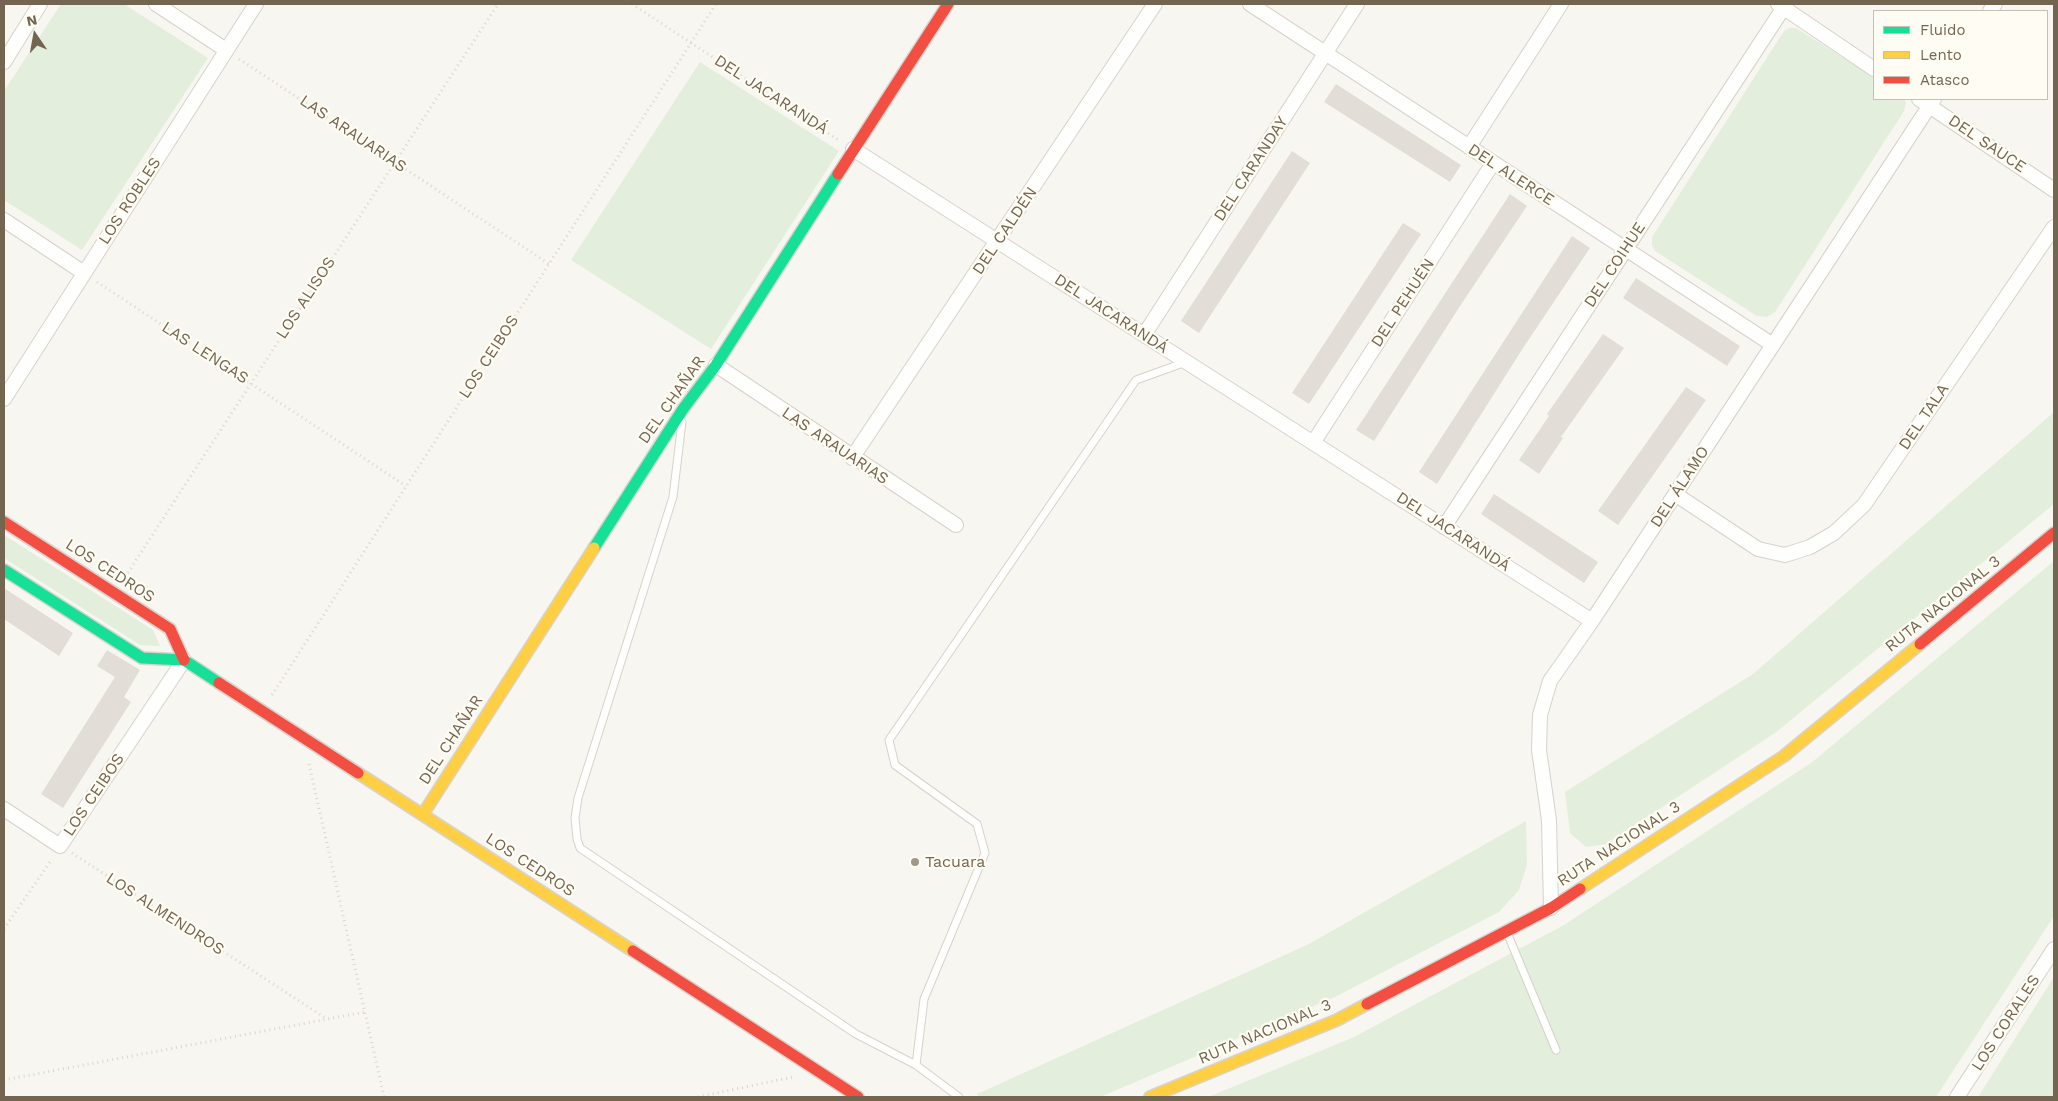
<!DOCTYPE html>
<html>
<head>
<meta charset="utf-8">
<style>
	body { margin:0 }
	#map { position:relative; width:2058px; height:1101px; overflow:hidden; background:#f8f6f0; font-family:"Work Sans",sans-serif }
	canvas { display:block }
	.frame { position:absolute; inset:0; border:5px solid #746551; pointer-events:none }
	.legend { position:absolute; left:1873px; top:10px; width:175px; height:90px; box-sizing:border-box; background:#fefcf3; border:1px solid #c7c0b2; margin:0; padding:6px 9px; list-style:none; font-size:15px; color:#746551 }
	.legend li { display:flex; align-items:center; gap:10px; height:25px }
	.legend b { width:25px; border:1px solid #c7c0b2 }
	.north { position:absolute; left:10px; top:10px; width:50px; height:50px; -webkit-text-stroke:4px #fefcf3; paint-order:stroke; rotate:348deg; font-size:14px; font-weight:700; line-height:20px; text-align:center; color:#746551 }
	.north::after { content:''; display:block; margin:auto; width:18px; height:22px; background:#746551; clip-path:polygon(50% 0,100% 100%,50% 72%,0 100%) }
</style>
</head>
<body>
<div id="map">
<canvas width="2058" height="1101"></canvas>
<div class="frame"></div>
<ul class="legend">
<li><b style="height:6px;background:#16e098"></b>Fluido</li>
<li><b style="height:6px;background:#ffcf43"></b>Lento</li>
<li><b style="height:6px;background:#f24e42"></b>Atasco</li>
</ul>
<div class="north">N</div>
</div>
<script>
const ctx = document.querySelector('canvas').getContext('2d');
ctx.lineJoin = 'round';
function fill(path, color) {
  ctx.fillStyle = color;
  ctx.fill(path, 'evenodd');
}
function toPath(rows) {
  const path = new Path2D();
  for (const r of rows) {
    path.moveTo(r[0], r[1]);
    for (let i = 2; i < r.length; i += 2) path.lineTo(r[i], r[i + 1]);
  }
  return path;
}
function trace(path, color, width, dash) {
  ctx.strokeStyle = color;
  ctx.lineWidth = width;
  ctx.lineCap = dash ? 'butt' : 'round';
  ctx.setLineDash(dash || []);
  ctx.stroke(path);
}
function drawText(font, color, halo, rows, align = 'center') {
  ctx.font = font + ' "Work Sans",sans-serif';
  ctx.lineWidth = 4.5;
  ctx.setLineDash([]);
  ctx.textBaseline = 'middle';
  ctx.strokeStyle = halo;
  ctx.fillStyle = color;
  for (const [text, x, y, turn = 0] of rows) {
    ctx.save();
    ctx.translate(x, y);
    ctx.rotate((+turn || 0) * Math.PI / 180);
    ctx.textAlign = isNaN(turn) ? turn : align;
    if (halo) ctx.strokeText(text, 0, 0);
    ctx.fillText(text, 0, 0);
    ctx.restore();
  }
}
fill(toPath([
	[61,4,124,4,208,58,82,250,4,200,4,91],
	[1790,28,1796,28,1874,77,1874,99,1904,99,1906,102,1904,111,1775,312,1767,317,1757,316,1655,251,1652,245,1652,237,1784,31],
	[700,62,839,151,711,349,571,260],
	[2054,412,2054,504,1775,733,1606,844,1586,847,1570,833,1565,792,1753,674],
	[4,535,153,630,160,646,140,645,4,558],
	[2054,561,2054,916,1936,1097,1208,1097,1352,1038,1564,925,1811,763],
	[1526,821,1527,865,1519,890,1499,912,1333,998,1100,1097,979,1097,977,1094,1307,945],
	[2054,977,2054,1097,1978,1097]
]), '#e3eedc');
fill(toPath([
	[1336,84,1461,165,1450,182,1324,102],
	[1292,151,1310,163,1199,333,1181,321],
	[1510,194,1527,206,1460,306,1374,441,1356,430],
	[1403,223,1421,234,1309,404,1292,393],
	[1572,236,1590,248,1523,348,1437,484,1419,472],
	[1636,278,1740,346,1727,366,1623,298],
	[1603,334,1624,348,1561,437,1563,438,1539,474,1519,460,1549,416,1547,414],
	[1686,387,1706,400,1618,525,1598,511],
	[1494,494,1598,562,1584,583,1481,514],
	[4,588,73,633,59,656,4,619],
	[107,650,140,670,124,697,131,702,63,808,41,794,115,677,97,666]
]), '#e2ddd6');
const lane = toPath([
	[682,422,673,497,578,798,575,818,577,839,580,848,856,1034,916,1065],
	[1508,935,1556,1050],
	[959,1097,916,1065,924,999,985,853,977,824,895,765,889,740,1136,380,1186,362]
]);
const street = toPath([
	[156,4,226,50],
	[1250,4,1773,345],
	[1778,4,1874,69],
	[1990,11,1995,4],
	[4,62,40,4],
	[1919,99,2054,190],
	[1469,147,1561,4],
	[853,149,1592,621],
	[4,220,84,273],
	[1144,335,1357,4],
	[716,365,956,525],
	[4,399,256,4],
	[1313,443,1493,163],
	[852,458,1155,4],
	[1675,494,1758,549,1785,555,1810,547,1834,533,1864,505,2054,227],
	[1444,527,1786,4],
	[4,809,60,846,184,660],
	[1551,908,1549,820,1539,750,1540,715,1550,681,1592,621,1934,99],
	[1957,1097,2054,949]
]);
const fast = toPath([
	[594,548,683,409,716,365,838,174],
	[4,570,142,658,184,660,219,683]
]);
const slow = toPath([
	[358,773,633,951],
	[423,814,594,548],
	[1580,889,1784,756,1920,644],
	[1150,1097,1337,1020,1367,1004]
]);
const jam = toPath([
	[838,174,948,4],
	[4,522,170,629,184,660],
	[1920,644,2054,533],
	[219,683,358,773],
	[633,951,858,1097],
	[1367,1004,1551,908,1580,889]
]);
trace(lane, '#d6d2cc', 9);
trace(street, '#d6d2cc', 16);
trace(fast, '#d7d3cd', 14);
trace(slow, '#d7d3cd', 14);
trace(jam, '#d7d3cd', 14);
trace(toPath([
	[632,4,840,141],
	[239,59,549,264],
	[97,282,406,486],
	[125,577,498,4],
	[272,695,716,4],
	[309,764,384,1097],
	[72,853,327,1019],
	[4,929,52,859],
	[4,1080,365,1012],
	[698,1097,793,1077]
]), '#dad6d0', 3, [1, 4]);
trace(lane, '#fefefd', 7);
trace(street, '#fefefd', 14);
trace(fast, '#16e098', 11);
trace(slow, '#ffcf43', 11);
trace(jam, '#f24e42', 11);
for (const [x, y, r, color] of [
	[915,862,5,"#a29889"]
]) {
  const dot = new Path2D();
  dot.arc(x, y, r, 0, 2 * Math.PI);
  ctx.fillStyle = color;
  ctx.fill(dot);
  trace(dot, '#fefcf3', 2);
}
drawText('16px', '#746551', '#fefcf3', [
	["DEL JACARANDÁ",771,95,33],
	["LAS ARAUARIAS",353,134,34],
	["DEL SAUCE",1987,144,34],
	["DEL CARANDAY",1251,169,-57],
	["DEL ALERCE",1511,175,33],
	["LOS ROBLES",130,201,-57],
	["DEL CALDÉN",1005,231,-56],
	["DEL COIHUE",1615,265,-57],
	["LOS ALISOS",306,298,-57],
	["DEL PEHUÉN",1403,303,-57],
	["DEL JACARANDÁ",1111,314,33],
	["LAS LENGAS",205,353,33],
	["LOS CEIBOS",489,357,-57],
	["DEL CHAÑAR",672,400,-55],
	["DEL TALA",1924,417,-56],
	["LAS ARAUARIAS",835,446,34],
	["DEL ÁLAMO",1680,487,-57],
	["DEL JACARANDÁ",1453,532,33],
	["LOS CEDROS",110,571,33],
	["RUTA NACIONAL 3",1943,604,-39],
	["DEL CHAÑAR",451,740,-57],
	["LOS CEIBOS",94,795,-56],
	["RUTA NACIONAL 3",1619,844,-33],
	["LOS CEDROS",530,865,33],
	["LOS ALMENDROS",165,914,33],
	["LOS CORALES",2006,1023,-57],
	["RUTA NACIONAL 3",1265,1032,-23]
]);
drawText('16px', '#746551', '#fefcf3', [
	["Tacuara",925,862]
], 'left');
</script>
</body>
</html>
